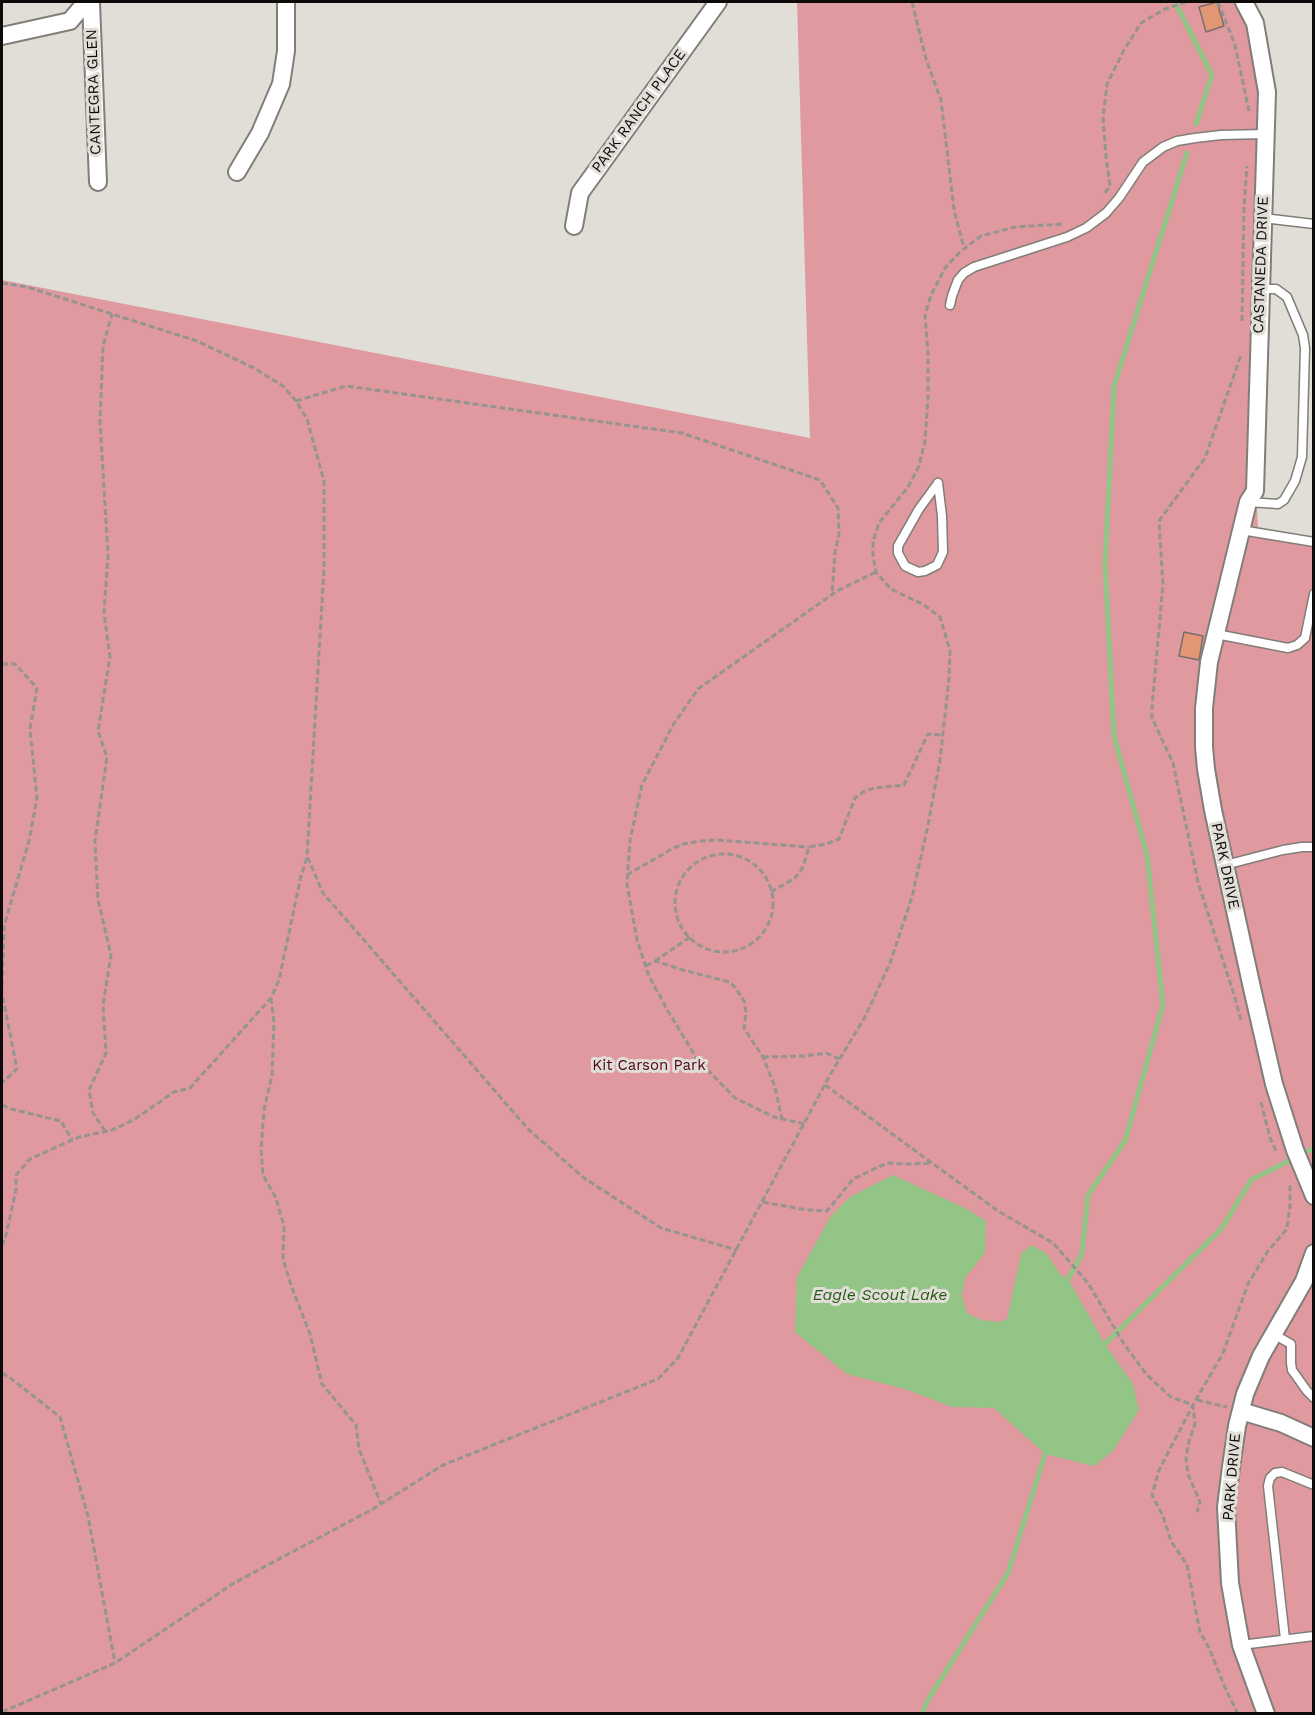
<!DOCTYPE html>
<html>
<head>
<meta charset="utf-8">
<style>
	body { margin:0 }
	#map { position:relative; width:1315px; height:1715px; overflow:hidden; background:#e1ded8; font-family:"Work Sans",sans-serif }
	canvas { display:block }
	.frame { position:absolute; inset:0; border:3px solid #0d0b0a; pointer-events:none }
</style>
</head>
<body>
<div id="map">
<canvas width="1315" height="1715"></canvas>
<div class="frame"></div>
</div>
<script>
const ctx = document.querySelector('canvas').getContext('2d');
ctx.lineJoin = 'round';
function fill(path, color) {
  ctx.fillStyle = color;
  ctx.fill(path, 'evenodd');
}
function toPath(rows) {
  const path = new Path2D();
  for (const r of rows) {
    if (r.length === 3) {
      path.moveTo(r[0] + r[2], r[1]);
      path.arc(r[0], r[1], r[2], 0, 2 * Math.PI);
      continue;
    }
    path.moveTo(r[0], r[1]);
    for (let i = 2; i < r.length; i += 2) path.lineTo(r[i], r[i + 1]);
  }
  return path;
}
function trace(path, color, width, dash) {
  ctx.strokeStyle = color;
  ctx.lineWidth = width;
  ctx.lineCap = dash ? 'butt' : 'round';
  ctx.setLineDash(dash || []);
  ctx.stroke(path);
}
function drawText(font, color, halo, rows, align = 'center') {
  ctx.font = font + ' "Work Sans",sans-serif';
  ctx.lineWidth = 6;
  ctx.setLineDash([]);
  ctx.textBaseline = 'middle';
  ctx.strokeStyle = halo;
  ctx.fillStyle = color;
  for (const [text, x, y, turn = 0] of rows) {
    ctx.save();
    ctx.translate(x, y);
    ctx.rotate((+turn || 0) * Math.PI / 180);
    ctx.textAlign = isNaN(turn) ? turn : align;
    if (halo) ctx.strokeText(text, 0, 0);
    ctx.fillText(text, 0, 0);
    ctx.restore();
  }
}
fill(toPath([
	[797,2,1243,2,1264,59,1255,464,1258,530,1314,542,1313,1713,2,1713,2,280,810,438]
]), '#df999f');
fill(toPath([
	[893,1175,967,1209,986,1221,985,1253,965,1278,962,1296,967,1313,981,1320,999,1322,1007,1319,1021,1254,1032,1245,1046,1253,1060,1274,1068,1279,1105,1344,1133,1384,1139,1410,1113,1451,1094,1466,1045,1454,994,1408,952,1407,905,1389,847,1374,795,1332,797,1277,831,1216,850,1197]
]), '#93c686');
trace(toPath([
	[1175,2,1212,75,1196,124],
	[1068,1279,1082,1254,1088,1195,1125,1141,1163,1005,1147,855,1114,736,1105,564,1114,386,1187,153],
	[1105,1344,1222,1228,1251,1180,1314,1148],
	[922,1714,929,1698,1008,1573,1045,1454]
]), '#93c686', 5);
const building = toPath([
	[1217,2,1224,26,1206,32,1199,7,1217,2],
	[1184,632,1203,636,1199,660,1179,656,1184,632]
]);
fill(building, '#e39673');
trace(building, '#756f6c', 1.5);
const service = toPath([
	[1263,218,1314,224],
	[950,305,952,296,958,280,964,273,974,267,1067,237,1086,228,1106,213,1119,198,1143,162,1163,147,1177,141,1195,138,1221,135,1265,134],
	[938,483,942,516,943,552,937,565,925,571,918,572,905,566,898,553,898,546,919,509,938,483],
	[1248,502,1278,504,1284,500,1295,481,1302,457,1305,348,1303,335,1287,297,1276,289,1261,289],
	[1241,530,1314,542],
	[1216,634,1288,648,1297,645,1305,638,1314,594],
	[1225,865,1283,850,1302,847,1314,847],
	[1273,1334,1291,1344,1291,1363,1292,1370,1307,1391,1314,1398],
	[1285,1639,1268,1486,1270,1478,1275,1473,1282,1472,1314,1485],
	[1241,1645,1314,1636]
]);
const minor = toPath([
	[91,2,98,182],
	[1244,2,1255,23,1267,92,1255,491,1248,502,1209,662,1204,708,1204,747,1206,769,1213,810,1252,988,1274,1084,1295,1150,1314,1196],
	[2,36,70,21,86,2],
	[237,172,260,133,281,84,286,51,286,2],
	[574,226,580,193,718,2],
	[1241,1411,1281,1423,1314,1438],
	[1266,1714,1241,1645,1230,1583,1226,1507,1231,1467,1237,1426,1245,1394,1261,1356,1304,1281,1314,1253]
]);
trace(service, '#817d78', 11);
trace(minor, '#817d78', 20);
trace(toPath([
	[912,2,926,59,941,100,954,210,964,248],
	[1218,2,1235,45,1249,111],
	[1105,193,1110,186,1106,157,1103,118,1107,84,1124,50,1141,23,1165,9,1186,2],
	[2,283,27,287,197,341,254,368,283,386,296,401,307,419,324,481,324,568,307,856,323,893,528,1129,584,1178,661,1228,737,1250],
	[1242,321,1244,207,1247,166],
	[296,401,346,386,682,433,820,480,838,508,839,534,835,552,832,595],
	[2,664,15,664,37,688,30,729,37,798,29,841,4,926,2,993,17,1069,2,1083],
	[724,903,49],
	[627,875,670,850,683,844,701,841,716,840,809,847],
	[771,892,795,878,803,867,809,847,826,844,839,839,855,798,863,792,874,788,904,785,928,734,943,735],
	[655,961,693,935],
	[646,966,655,961,683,970,729,982,734,986,744,1001,746,1012,744,1028,763,1057,775,1087,782,1119],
	[271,998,274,1023,272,1075,264,1110,261,1150,263,1175,276,1198,284,1226,283,1259,292,1288,310,1334,322,1384,356,1425,359,1449,381,1504],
	[1241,1020,1235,998,1198,882,1173,763,1152,718,1152,707,1163,584,1159,521,1205,458,1241,355],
	[763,1057,804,1056,826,1053,839,1059],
	[825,1085,998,1211,1053,1243,1088,1283,1124,1344,1146,1374,1171,1397,1193,1405,1195,1424,1189,1441,1186,1458,1188,1474,1200,1502,1197,1512],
	[1261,1102,1270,1138,1277,1153],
	[2,1105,11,1109,61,1121,72,1140],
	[804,1124,774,1117,735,1098,697,1059,668,1011,649,976,637,940,627,884,630,840,642,785,673,725,698,689,837,591,876,572],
	[105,1131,93,1113,89,1090,106,1053,103,1005,111,955,98,900,95,841,107,757,98,731,110,657,104,613,108,555,100,421,103,346,112,314],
	[763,1202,807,1210,827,1211,853,1179,887,1163,911,1164,932,1163],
	[2,1246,6,1235,16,1190,16,1175,30,1159,79,1137,112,1130,125,1124,135,1119,174,1092,190,1088,271,998,279,980,301,876,307,857],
	[2,1373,13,1380,60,1417,88,1516,115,1663],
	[1197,1400,1227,1407],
	[2,1712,115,1663,234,1583,373,1509,443,1465,658,1379,678,1358,830,1075,865,1017,890,963,912,897,928,825,940,760,949,679,950,650,940,617,924,605,891,589,876,572,873,556,873,541,879,523,908,487,919,466,925,441,928,398,928,352,925,315,931,295,945,268,960,252,981,236,1015,227,1063,224],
	[1238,1714,1226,1690,1209,1648,1200,1632,1187,1565,1171,1541,1163,1516,1152,1495,1159,1470,1193,1405,1223,1353,1248,1284,1268,1251,1287,1229,1290,1205,1290,1184]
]), '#96948f', 3, [6, 3]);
trace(service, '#fff', 8);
trace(minor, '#fff', 16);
drawText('15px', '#0d0b0a', '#e1ded8', [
	["CANTEGRA GLEN",94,92,-92],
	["PARK RANCH PLACE",639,111,-54],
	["CASTANEDA DRIVE",1261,265,-88],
	["PARK DRIVE",1225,866,78],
	["PARK DRIVE",1232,1477,-85]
]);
drawText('15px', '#510318', '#e1ded8', [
	["Kit Carson Park",649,1066]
]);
drawText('italic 16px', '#275819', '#e1ded8', [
	["Eagle Scout Lake",880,1295]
]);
</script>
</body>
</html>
